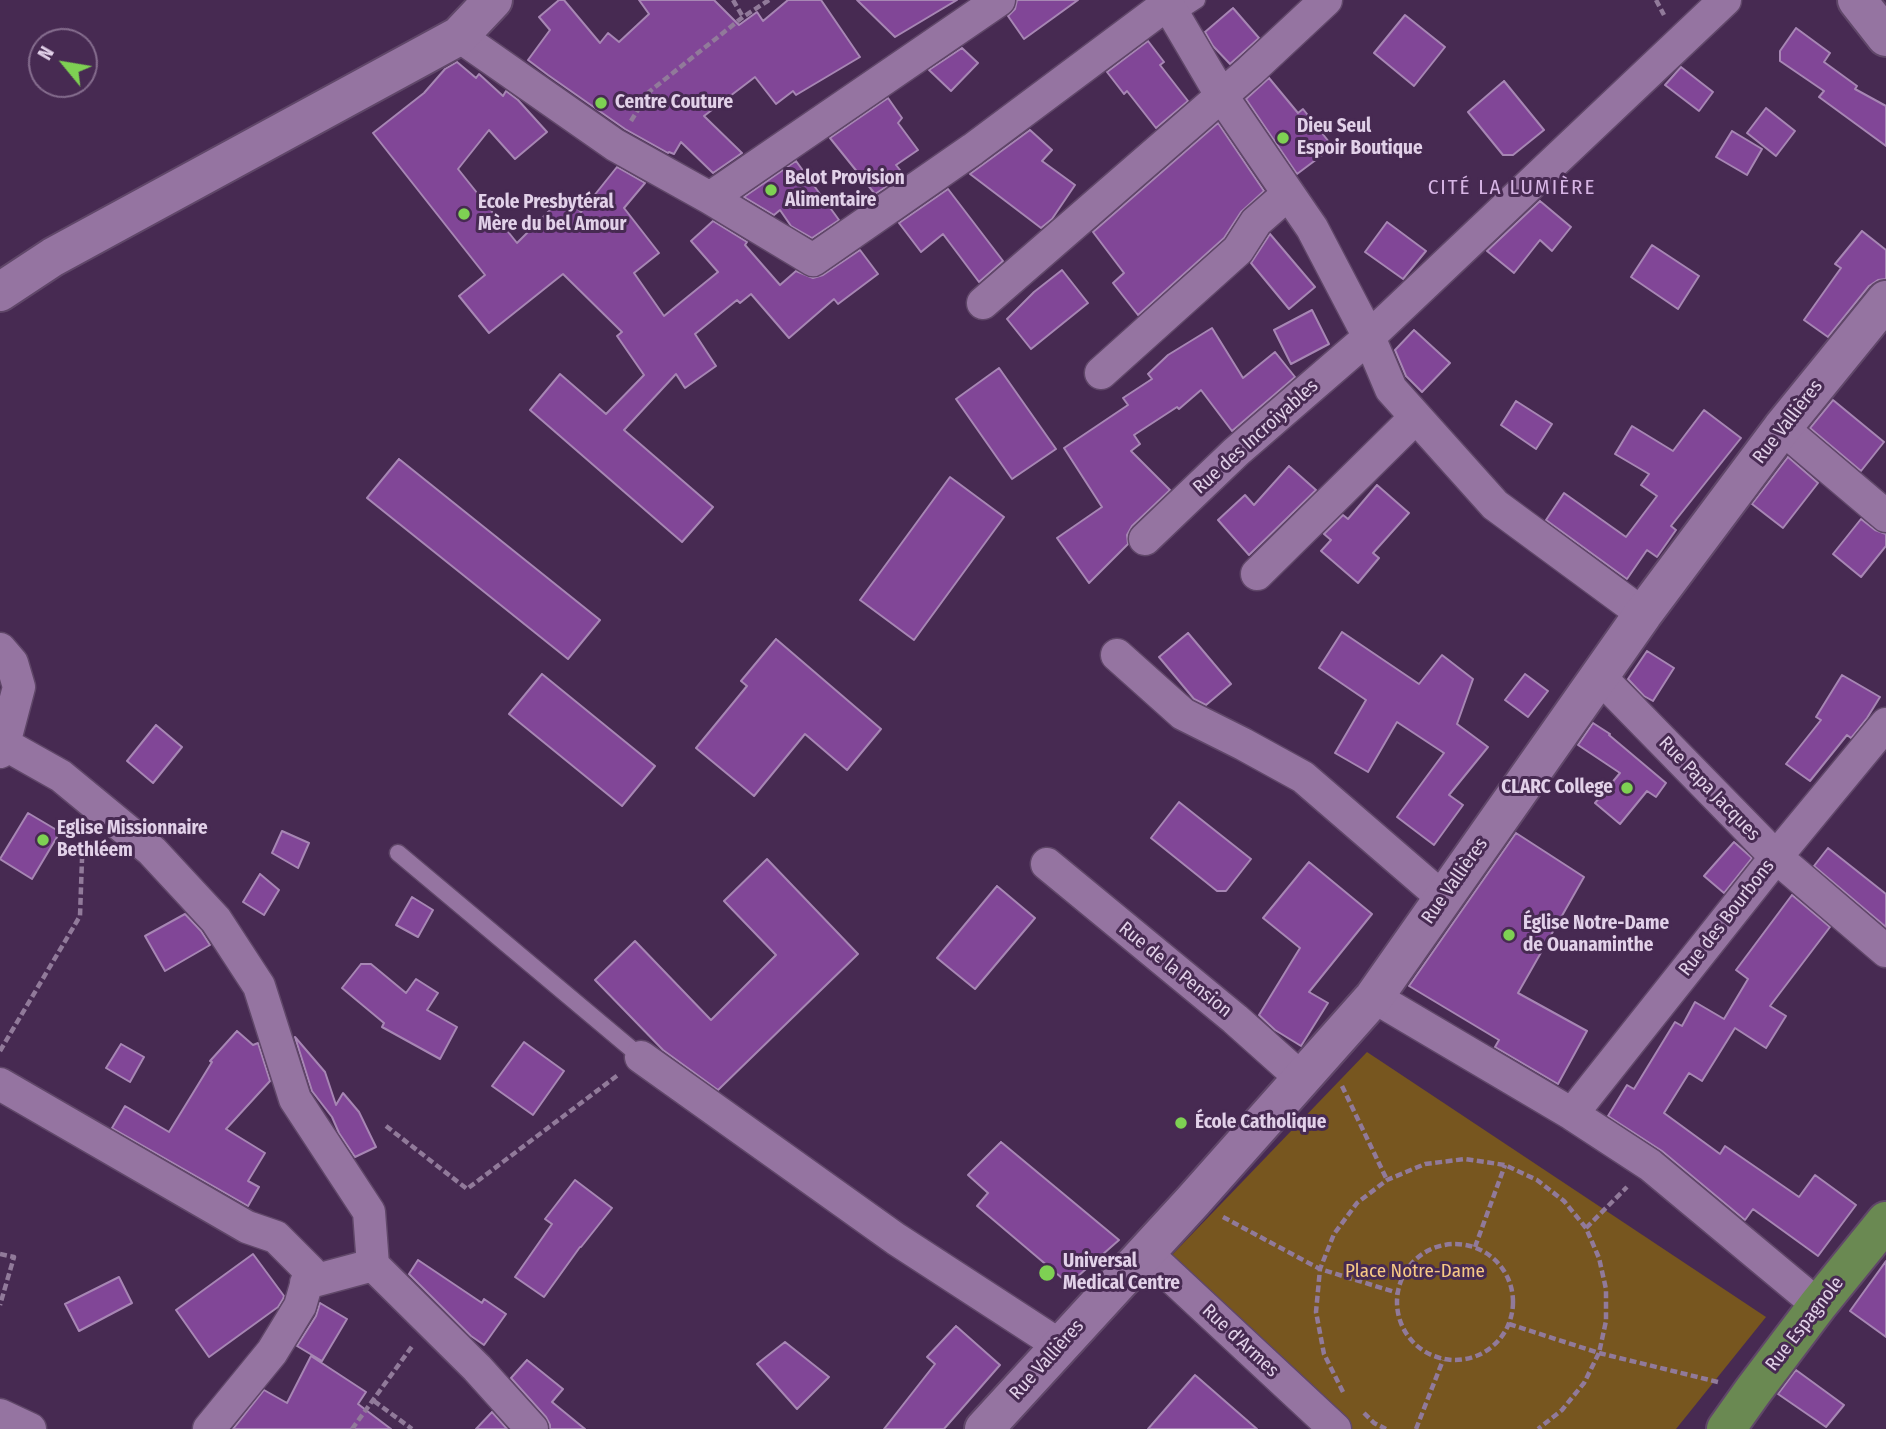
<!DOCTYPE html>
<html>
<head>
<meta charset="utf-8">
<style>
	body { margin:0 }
	#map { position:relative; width:1886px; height:1429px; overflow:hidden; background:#472a52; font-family:"Fira Sans Condensed",sans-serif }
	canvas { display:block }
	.north { position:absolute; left:28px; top:28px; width:70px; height:70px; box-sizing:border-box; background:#472a52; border:2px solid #856d8e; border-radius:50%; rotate:300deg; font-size:19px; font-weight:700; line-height:28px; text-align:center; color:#e2d1e9 }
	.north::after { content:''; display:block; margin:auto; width:24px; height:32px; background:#7ed053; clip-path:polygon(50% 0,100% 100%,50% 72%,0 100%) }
</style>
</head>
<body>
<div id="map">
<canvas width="1886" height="1429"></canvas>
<div class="north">N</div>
</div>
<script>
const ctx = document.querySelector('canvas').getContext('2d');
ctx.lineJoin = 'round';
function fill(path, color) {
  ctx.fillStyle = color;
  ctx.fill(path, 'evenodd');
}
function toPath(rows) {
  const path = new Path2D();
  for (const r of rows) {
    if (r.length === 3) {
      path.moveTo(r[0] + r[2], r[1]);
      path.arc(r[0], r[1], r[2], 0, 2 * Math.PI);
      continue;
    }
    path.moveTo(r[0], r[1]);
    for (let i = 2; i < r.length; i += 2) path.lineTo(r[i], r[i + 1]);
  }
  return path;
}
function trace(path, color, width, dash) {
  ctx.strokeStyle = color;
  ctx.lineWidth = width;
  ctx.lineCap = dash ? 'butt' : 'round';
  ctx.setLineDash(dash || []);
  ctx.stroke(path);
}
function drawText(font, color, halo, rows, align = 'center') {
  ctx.font = font + ' "Fira Sans Condensed",sans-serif';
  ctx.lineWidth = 6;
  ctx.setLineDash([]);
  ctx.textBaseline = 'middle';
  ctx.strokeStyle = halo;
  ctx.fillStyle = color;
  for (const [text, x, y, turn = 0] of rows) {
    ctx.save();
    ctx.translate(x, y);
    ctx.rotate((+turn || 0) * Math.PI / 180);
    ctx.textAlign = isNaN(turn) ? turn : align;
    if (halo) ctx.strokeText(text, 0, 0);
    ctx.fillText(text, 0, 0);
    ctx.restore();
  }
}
fill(toPath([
	[1367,1052,1766,1317,1676,1429,1352,1429,1170,1257]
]), '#77561f');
const building = toPath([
	[559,0,564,0,600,43,608,33,619,42,649,14,639,0,714,0,739,25,757,12,763,21,788,0,821,0,860,57,796,95,793,91,776,104,755,77,704,116,742,153,713,173,681,142,674,154,669,152,668,153,625,129,548,75,528,60,550,30,539,17,559,0],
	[857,0,957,0,895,37,857,0],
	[1017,0,1078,0,1024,39,1008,16,1015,9,1017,0],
	[1233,8,1259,38,1230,64,1213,46,1205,32,1233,8],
	[1405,15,1445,47,1414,86,1374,53,1405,15],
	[1796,28,1830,53,1824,62,1857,86,1855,89,1886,106,1886,146,1819,97,1824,91,1780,61,1780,51,1796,28],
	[1148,41,1164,62,1160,65,1188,101,1156,128,1127,91,1124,94,1107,72,1148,41],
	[962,48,978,63,951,91,929,70,962,48],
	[457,62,476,78,479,74,503,96,506,91,518,100,547,132,515,159,489,130,458,169,517,243,564,196,581,212,617,167,645,183,624,208,659,253,634,273,664,316,718,272,691,241,713,221,747,242,745,245,780,285,796,271,813,278,823,275,860,250,878,274,838,304,834,299,789,338,751,294,740,303,737,300,695,334,716,366,685,388,676,374,624,430,713,507,682,542,530,410,560,374,606,414,644,375,617,336,622,332,563,274,489,333,459,296,485,275,373,133,424,93,445,69,457,62],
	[1681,67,1713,92,1699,111,1665,85,1681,67],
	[1269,78,1298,113,1303,109,1333,147,1297,174,1246,99,1269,78],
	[1504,81,1544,130,1513,155,1503,155,1468,112,1504,81],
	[888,98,902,118,898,123,918,150,896,165,904,175,875,194,830,138,888,98],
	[1766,108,1795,131,1776,156,1747,133,1766,108],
	[1218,123,1264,191,1241,212,1224,238,1138,315,1113,283,1124,273,1093,232,1218,123],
	[1030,130,1052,150,1042,161,1075,185,1052,219,1041,228,970,174,1030,130],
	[1732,131,1762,149,1747,175,1716,157,1732,131],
	[796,161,839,220,812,238,791,226,780,210,774,215,744,197,796,161],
	[948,189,1003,261,979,282,943,234,921,252,899,223,948,189],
	[1540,201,1571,227,1552,251,1540,240,1514,273,1487,251,1540,201],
	[1387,222,1426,251,1403,279,1365,252,1387,222],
	[1862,231,1886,250,1886,279,1878,280,1869,286,1828,337,1804,320,1841,268,1835,264,1862,231],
	[1270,234,1315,287,1289,309,1251,263,1270,234],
	[1652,245,1699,276,1678,309,1631,277,1652,245],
	[1062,270,1088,303,1031,349,1007,319,1034,292,1062,270],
	[1312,310,1329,344,1291,364,1274,330,1312,310],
	[1212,328,1243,378,1275,352,1295,377,1232,431,1201,390,1179,409,1177,407,1134,435,1140,444,1131,451,1170,490,1132,526,1127,535,1128,544,1089,583,1057,538,1102,507,1064,448,1128,405,1123,398,1152,379,1148,374,1168,355,1212,328],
	[1414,330,1450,363,1422,392,1406,376,1395,350,1414,330],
	[999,368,1056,449,1012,479,956,399,999,368],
	[1833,400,1884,442,1861,471,1810,428,1833,400],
	[1516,401,1552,424,1536,449,1501,425,1516,401],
	[1704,410,1741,438,1671,526,1676,530,1657,557,1647,550,1627,579,1546,520,1564,493,1626,537,1657,496,1641,485,1649,474,1615,454,1632,426,1673,451,1704,410],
	[1788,457,1818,483,1783,528,1752,504,1788,457],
	[399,459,600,620,568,659,367,498,399,459],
	[1289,466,1316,490,1249,555,1218,520,1245,495,1254,505,1289,466],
	[950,477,1004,517,914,640,860,600,950,477],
	[1377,485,1409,513,1373,553,1379,558,1358,583,1321,551,1331,540,1324,534,1343,515,1348,519,1377,485],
	[1861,519,1875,530,1886,534,1886,546,1861,577,1833,554,1861,519],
	[1342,632,1419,684,1442,655,1473,679,1457,724,1488,747,1449,795,1463,805,1434,845,1397,817,1444,753,1397,722,1368,772,1335,753,1366,700,1319,668,1342,632],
	[1188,633,1231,684,1206,705,1194,699,1159,657,1188,633],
	[776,639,881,729,847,770,805,734,754,796,696,748,747,686,741,681,776,639],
	[1647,651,1674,668,1653,701,1644,696,1628,679,1647,651],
	[542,674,655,766,622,806,509,714,542,674],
	[1525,674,1548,691,1528,717,1505,700,1525,674],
	[1842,675,1880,697,1867,718,1851,738,1847,735,1810,781,1786,764,1821,720,1816,717,1842,675],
	[1593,723,1610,734,1609,735,1666,783,1656,797,1647,791,1620,824,1595,803,1620,773,1578,745,1593,723],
	[156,725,182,747,153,783,127,761,156,725],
	[1179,802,1251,859,1226,891,1217,891,1151,838,1179,802],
	[28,813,60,832,32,879,0,859,28,813],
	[282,831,309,843,298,868,272,853,282,831],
	[1516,833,1584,877,1518,993,1587,1031,1558,1084,1495,1047,1499,1040,1409,986,1516,833],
	[1734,842,1752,858,1724,893,1704,876,1734,842],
	[1828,848,1886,894,1886,927,1814,866,1828,848],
	[767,859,858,954,718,1090,663,1050,595,980,635,941,711,1020,776,955,724,901,767,859],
	[1309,862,1372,914,1309,992,1328,1003,1301,1046,1275,1030,1259,1015,1300,948,1263,918,1309,862],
	[260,874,279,890,264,915,243,902,260,874],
	[997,886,1035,918,975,989,937,958,997,886],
	[1792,895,1830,927,1770,1006,1786,1016,1766,1048,1735,1028,1702,1081,1689,1073,1664,1113,1720,1154,1725,1146,1799,1197,1815,1175,1856,1205,1818,1256,1753,1209,1745,1220,1662,1151,1608,1116,1627,1085,1634,1089,1675,1022,1682,1026,1695,1002,1724,1019,1748,979,1736,970,1792,895],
	[412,897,433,910,418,937,396,925,412,897],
	[185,914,201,931,210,945,165,971,145,936,185,914],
	[361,964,371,964,406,993,416,979,438,993,427,1010,457,1027,440,1059,382,1027,384,1023,342,988,361,964],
	[237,1031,253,1045,258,1043,270,1081,226,1129,265,1153,248,1181,259,1187,248,1206,112,1128,125,1106,169,1132,212,1062,210,1061,237,1031],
	[295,1037,325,1072,336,1105,343,1093,359,1112,376,1147,355,1157,339,1133,332,1117,312,1091,295,1037],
	[524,1042,564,1071,533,1115,492,1086,524,1042],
	[121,1044,144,1057,130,1082,106,1068,121,1044],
	[1001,1142,1119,1240,1069,1284,977,1206,988,1193,968,1175,1001,1142],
	[575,1180,612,1208,581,1247,580,1247,544,1297,515,1277,552,1224,545,1219,575,1180],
	[253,1254,284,1296,283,1299,278,1307,209,1357,176,1310,253,1254],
	[418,1260,482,1303,484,1299,506,1314,484,1345,471,1336,409,1274,418,1260],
	[1886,1261,1886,1337,1850,1311,1886,1261],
	[119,1277,132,1303,79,1331,65,1304,119,1277],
	[320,1303,347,1319,322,1361,297,1346,316,1316,320,1303],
	[956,1326,1000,1365,944,1429,884,1429,935,1364,927,1357,956,1326],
	[785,1342,829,1377,797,1409,757,1364,785,1342],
	[311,1356,366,1392,358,1404,391,1429,233,1429,264,1390,287,1403,311,1356],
	[527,1360,563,1389,552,1402,585,1429,550,1429,550,1425,546,1417,511,1378,527,1360],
	[1796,1370,1844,1405,1826,1427,1778,1394,1796,1370],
	[1195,1375,1257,1429,1148,1429,1195,1375],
	[492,1412,507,1429,476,1429,492,1412]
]);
fill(building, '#814697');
trace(building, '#a786b4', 2);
const lane = toPath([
	[1174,15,1197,0],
	[398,853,641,1057]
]);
const street = toPath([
	[1163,0,1174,15,1221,95,1312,228,1369,337,1391,389,1495,505,1643,614],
	[459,36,615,145,710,198,813,260,973,149,1166,5],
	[710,198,999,0],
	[983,303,1250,71,1326,0],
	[1101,373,1238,250,1256,222,1288,194],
	[1782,428,1886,516],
	[1145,539,1236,452,1369,337,1725,0],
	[1257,574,1416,417],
	[0,649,12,663,19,687,4,744,0,752],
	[1117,655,1183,714,1243,744,1303,777,1443,898],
	[1600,677,1776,857,1886,951],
	[4,744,61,776,152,851,216,920,259,986,295,1099,369,1212,373,1265,477,1368,532,1429],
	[1047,864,1235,1019,1301,1078],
	[1374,997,1572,1114,1650,1165,1818,1305],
	[641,1057,896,1239,1059,1345],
	[0,1084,247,1227,276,1237,310,1271,300,1306,272,1352,209,1429],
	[1572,1114,1776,857,1886,724],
	[1146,1253,1335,1429],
	[306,1283,373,1265],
	[0,1415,30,1429]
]);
const secondary = toPath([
	[1857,0,1886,37],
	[0,292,53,257,459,36,493,0],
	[984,1429,1193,1201,1374,997,1643,614,1782,428,1886,300]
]);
const primary = toPath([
	[1726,1429,1753,1391,1818,1305,1886,1221]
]);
trace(lane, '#604769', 19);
trace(street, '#604769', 35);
trace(secondary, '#604769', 42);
trace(primary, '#604769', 42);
trace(toPath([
	[733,0,743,17],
	[1656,0,1664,15],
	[631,121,649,92,743,17,769,0],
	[0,1051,80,916,82,859,90,841],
	[1342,1086,1387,1180],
	[386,1126,467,1189,618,1075],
	[1223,1217,1320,1269,1398,1293],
	[1586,1228,1627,1187],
	[1455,1302,58],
	[1475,1247,1505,1165],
	[0,1254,14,1257,0,1305],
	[1509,1324,1599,1353,1718,1382],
	[1343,1392,1324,1354,1316,1312,1320,1269,1334,1234,1357,1203,1387,1180,1425,1164,1465,1159,1505,1165,1537,1180,1564,1201,1586,1228,1599,1258,1606,1289,1606,1321,1599,1353,1584,1383,1562,1410,1538,1429],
	[374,1401,412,1429],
	[1364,1413,1374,1423,1386,1429],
	[352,1429,413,1345],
	[1416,1429,1443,1360]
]), '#917a9a', 4.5, [7, 3.5]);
trace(lane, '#9574a1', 16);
trace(street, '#9574a1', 32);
trace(secondary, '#9574a1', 38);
trace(primary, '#6a8952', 38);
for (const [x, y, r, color] of [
	[601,103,7,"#7ed053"],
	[1283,138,7,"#7ed053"],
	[771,190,7,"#7ed053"],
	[464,214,7,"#7ed053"],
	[1627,788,7,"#7ed053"],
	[43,840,7,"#7ed053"],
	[1509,935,7,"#7ed053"],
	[1181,1123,7,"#7ed053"],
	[1047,1273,9,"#7ed053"]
]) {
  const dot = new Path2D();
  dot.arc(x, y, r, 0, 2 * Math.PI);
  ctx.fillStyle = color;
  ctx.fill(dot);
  trace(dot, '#472a52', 2.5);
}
drawText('bold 19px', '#e2d1e9', '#472a52', [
	["Centre Couture",615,103],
	["Dieu Seul",1297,127],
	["Espoir Boutique",1297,149],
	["Belot Provision",785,179],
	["Alimentaire",785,201],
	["Ecole Presbytéral",478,203],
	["Mère du bel Amour",478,225],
	["CLARC College",1613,788,"right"],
	["Eglise Missionnaire",57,829],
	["Bethléem",57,851],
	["Église Notre-Dame",1523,924],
	["de Ouanaminthe",1523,946],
	["École Catholique",1195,1123],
	["Universal",1063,1262],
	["Medical Centre",1063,1284]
], 'left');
drawText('19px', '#e2d1e9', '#472a52', [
	["Rue Vallières",1788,422,-52],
	["Rue des Incroiyables",1256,437,-42],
	["Rue Papa Jacques",1709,789,46],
	["Rue Vallières",1455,881,-55],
	["Rue des Bourbons",1727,918,-52],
	["Rue de la Pension",1175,970,39],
	["Rue Espagnole",1805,1324,-52],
	["Rue d'Armes",1240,1341,43],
	["Rue Vallières",1047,1360,-48]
]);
drawText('19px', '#f8ca85', '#472a52', [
	["Place Notre-Dame",1415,1272]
]);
ctx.letterSpacing = '2px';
drawText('21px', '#d7b5e5', '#472a52', [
	["CITÉ LA LUMIÈRE",1512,188]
]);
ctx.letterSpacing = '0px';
</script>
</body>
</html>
